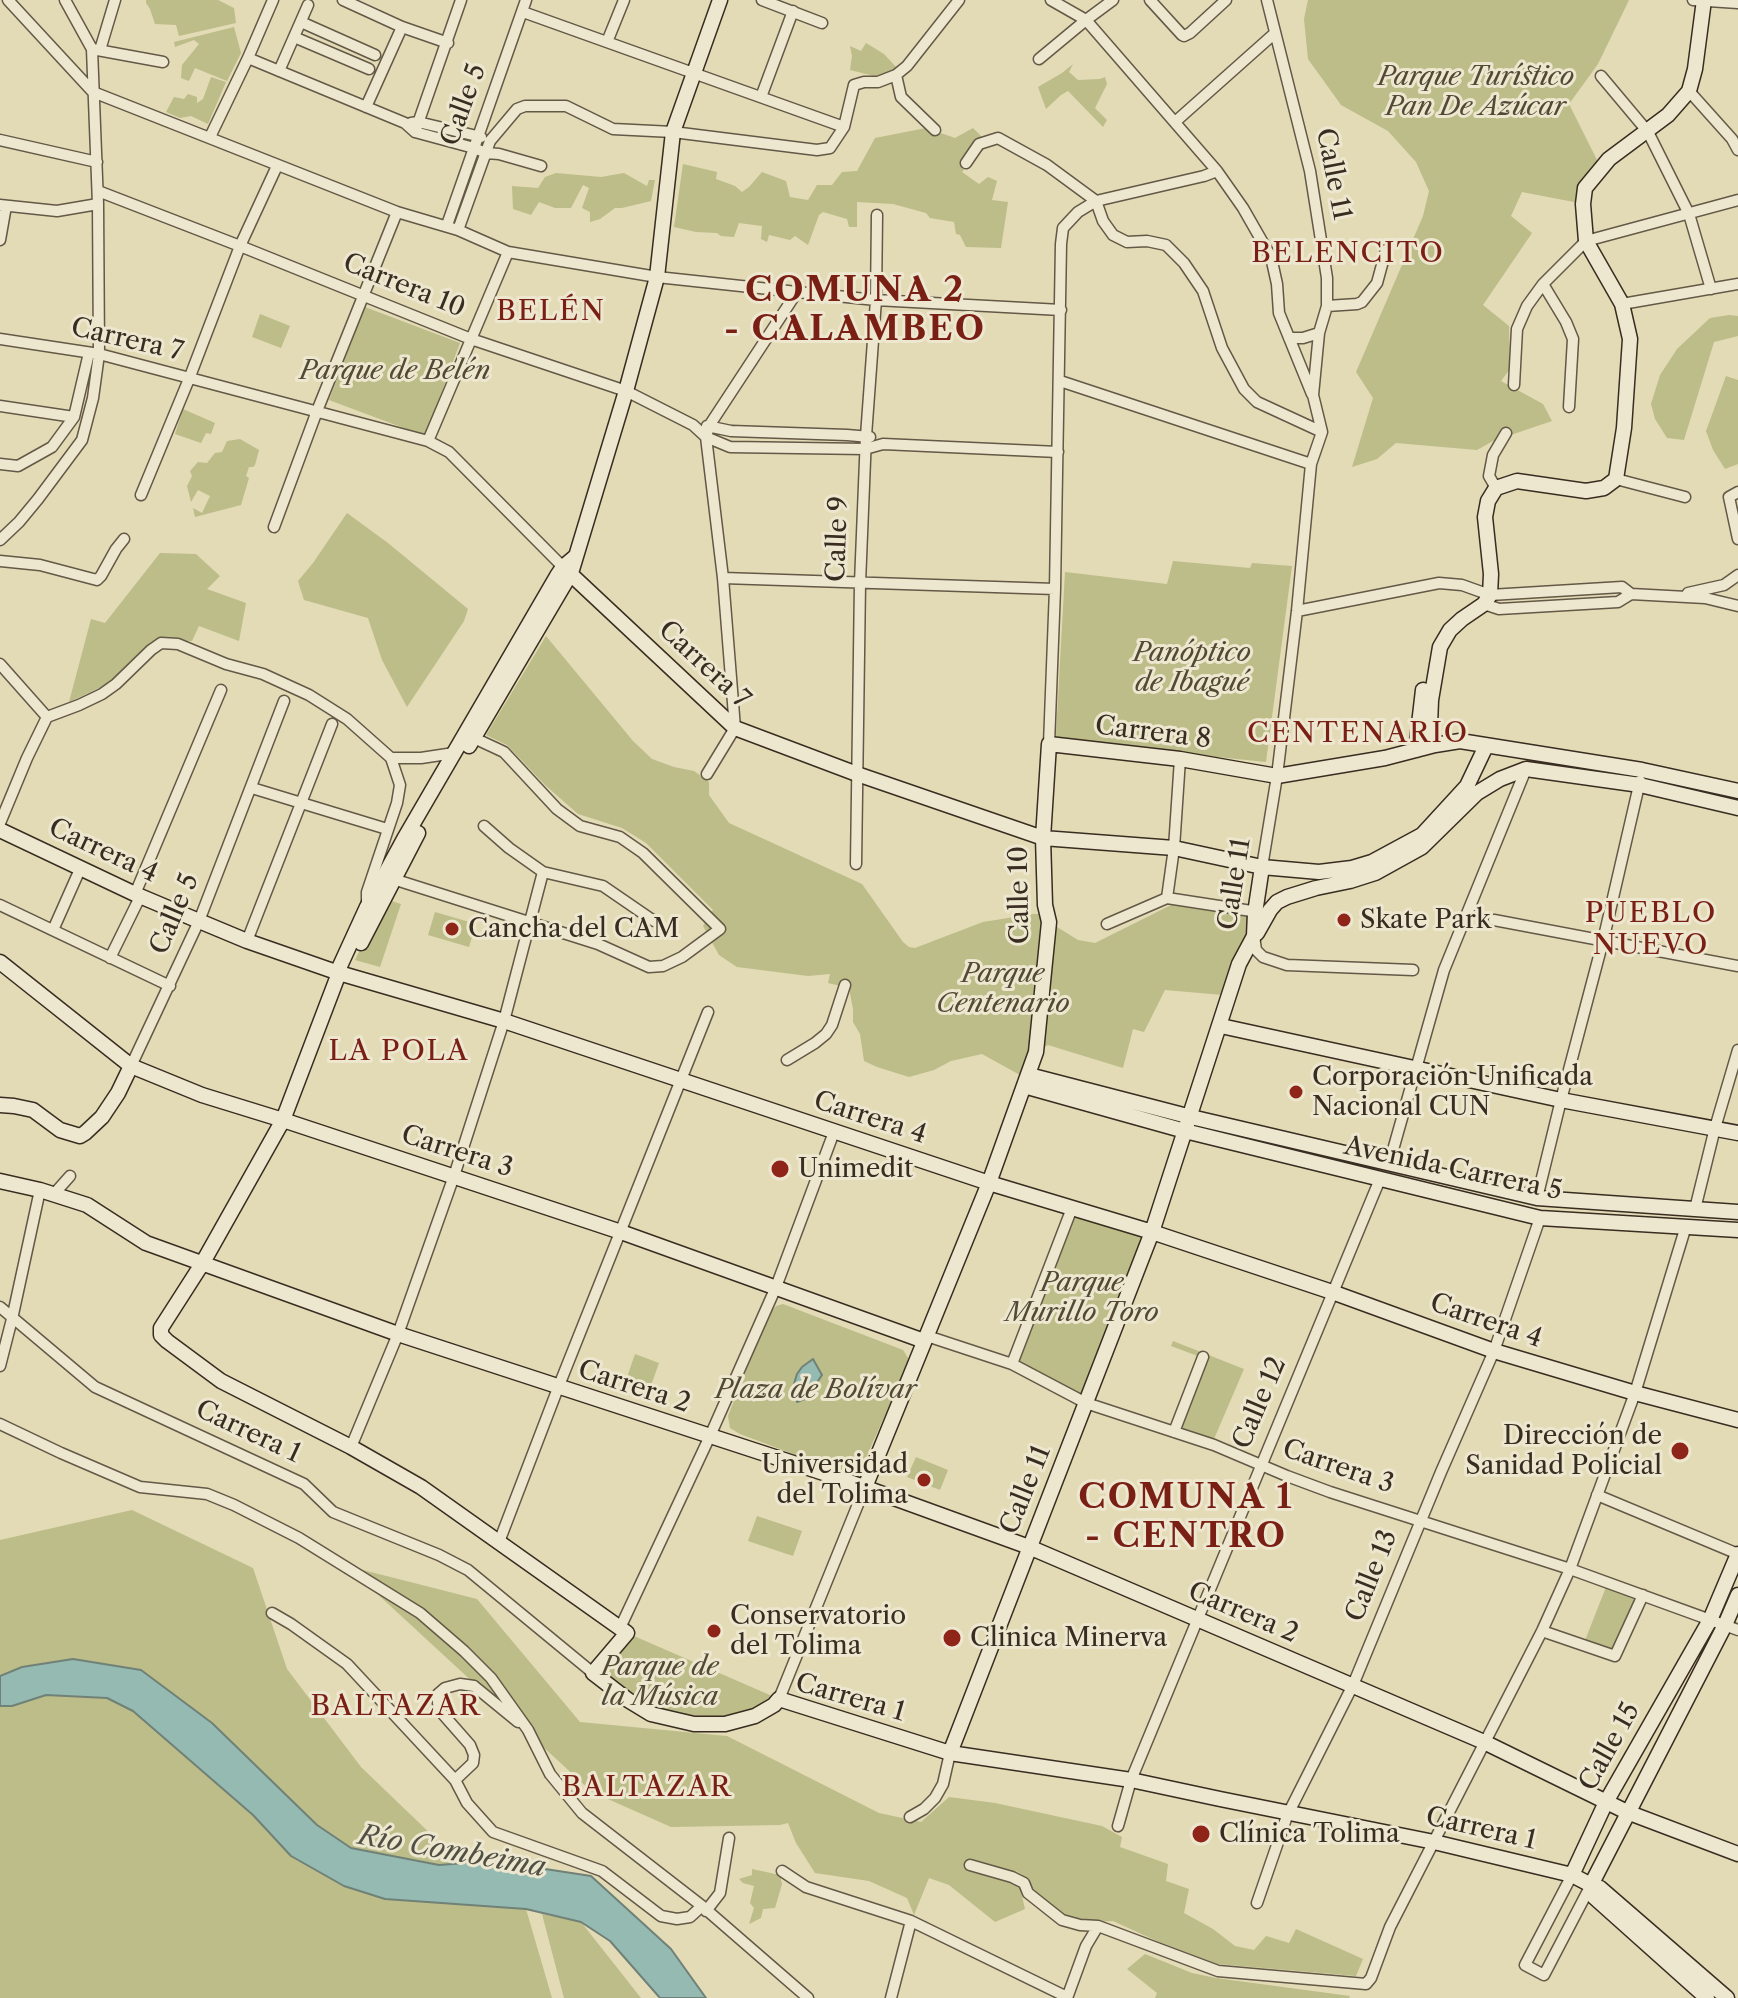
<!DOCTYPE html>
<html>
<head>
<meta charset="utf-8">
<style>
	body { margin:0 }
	canvas { display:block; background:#e3dab6 }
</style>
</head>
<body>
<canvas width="1738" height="1998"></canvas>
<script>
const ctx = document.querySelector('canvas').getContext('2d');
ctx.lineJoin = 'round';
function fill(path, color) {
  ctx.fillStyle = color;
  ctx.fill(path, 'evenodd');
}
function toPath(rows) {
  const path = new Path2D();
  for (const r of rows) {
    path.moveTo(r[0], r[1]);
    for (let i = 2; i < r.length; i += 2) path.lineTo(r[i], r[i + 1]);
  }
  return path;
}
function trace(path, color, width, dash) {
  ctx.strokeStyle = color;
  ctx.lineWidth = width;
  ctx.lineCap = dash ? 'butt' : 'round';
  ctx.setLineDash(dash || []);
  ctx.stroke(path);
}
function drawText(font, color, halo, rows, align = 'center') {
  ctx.font = font + ' "Libre Caslon Text",serif';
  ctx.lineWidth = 6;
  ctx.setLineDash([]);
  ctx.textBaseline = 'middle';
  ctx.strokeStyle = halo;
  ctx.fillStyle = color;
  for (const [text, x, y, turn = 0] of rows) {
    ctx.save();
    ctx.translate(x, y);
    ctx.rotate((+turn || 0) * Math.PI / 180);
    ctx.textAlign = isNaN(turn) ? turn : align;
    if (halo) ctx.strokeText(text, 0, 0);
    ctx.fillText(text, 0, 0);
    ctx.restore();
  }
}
fill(toPath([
	[146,0,218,0,234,8,236,23,179,36,176,25,155,24,150,9,146,3],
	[1308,0,1629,0,1598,64,1569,104,1600,166,1579,203,1522,192,1511,216,1532,233,1483,305,1509,326,1510,369,1501,381,1543,404,1552,421,1493,441,1477,450,1396,443,1377,459,1352,467,1373,398,1356,372,1423,216,1429,191,1416,162,1388,131,1341,105,1308,59,1304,19],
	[234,27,241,53,227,81,195,68,189,81,181,78,182,65,199,44,194,40,175,47,174,42],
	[866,43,884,54,897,68,885,74,874,76,850,70,852,56,850,46,861,51],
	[1073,64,1069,72,1078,80,1100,79,1105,77,1107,84,1095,108,1107,120,1103,127,1068,91,1061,95,1046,109,1038,87,1062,73],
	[211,77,226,82,208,124,191,116,180,118,166,112,174,97,184,99,188,94,197,97,197,103,203,99],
	[926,128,955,138,973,128,989,144,962,172,979,184,988,177,997,181,992,200,1008,202,1001,248,966,247,960,235,956,234,954,222,930,218,926,213,893,204,857,202,857,227,849,227,847,219,823,212,819,215,808,245,795,236,790,240,769,235,767,242,761,239,762,226,739,223,734,237,721,236,717,233,696,232,674,227,683,164,717,172,716,179,735,186,742,192,749,187,762,172,786,181,790,197,808,200,817,185,832,185,842,172,857,171,875,138],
	[556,173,601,177,624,173,647,186,649,180,655,180,651,201,622,208,615,208,600,219,590,222,590,212,582,208,589,188,583,185,571,208,555,208,539,202,531,215,513,209,512,186,538,188,545,177],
	[365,307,460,343,425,436,329,400],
	[260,314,290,326,281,348,252,337],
	[1729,315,1738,316,1738,336,1714,342,1684,440,1667,438,1655,419,1651,404,1660,375,1677,349,1710,318],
	[1726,376,1738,380,1738,464,1725,469,1713,450,1706,431],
	[183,409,215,423,211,434,206,433,201,443,175,434],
	[240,439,259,450,255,465,253,467,249,467,246,476,249,478,241,505,195,517,193,508,202,513,210,496,198,490,191,502,187,486,192,476,190,471,198,462,207,463,215,453,222,452,227,441],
	[347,513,388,543,468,609,464,621,407,707,382,660,368,618,304,600,298,581,313,563],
	[160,553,196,554,220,576,207,589,246,603,239,641,199,626,192,641,157,640,114,681,69,702,91,619,105,623],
	[1173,561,1250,568,1252,563,1292,566,1266,762,1062,741,1057,739,1056,735,1065,572,1167,584],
	[546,636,633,741,652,759,674,767,694,771,709,782,709,795,729,823,862,884,903,942,909,947,915,948,983,922,1033,914,1041,914,1049,922,1078,940,1095,943,1177,902,1255,913,1239,964,1223,995,1165,990,1144,1032,1133,1029,1123,1068,1048,1045,1036,1052,1029,1075,1020,1075,982,1054,951,1061,934,1070,909,1077,877,1067,864,1061,860,1034,853,1022,853,1009,849,988,828,983,830,974,808,976,737,967,719,955,703,926,713,910,646,843,622,828,578,814,545,785,507,745,486,735],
	[385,899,401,904,380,967,355,960],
	[435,912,476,924,469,947,428,935],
	[1072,1208,1152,1232,1086,1403,1012,1364],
	[783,1304,903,1350,908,1358,906,1368,864,1462,854,1471,841,1472,740,1434,730,1428,728,1416,768,1315,776,1306],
	[1173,1341,1244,1369,1214,1439,1214,1445,1174,1432,1203,1358,1171,1346],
	[635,1354,659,1363,648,1394,624,1386],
	[916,1457,948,1470,940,1490,907,1477],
	[132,1510,253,1568,287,1669,361,1767,462,1864,526,1909,552,1998,0,1998,0,1540],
	[757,1516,802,1531,793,1556,748,1541],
	[347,1566,477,1599,580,1722,727,1736,879,1813,921,1822,949,1797,995,1803,1102,1826,1122,1837,1120,1847,1168,1864,1166,1881,1189,1889,1184,1913,1213,1929,1235,1946,1254,1950,1266,1936,1289,1943,1296,1929,1363,1959,1356,1976,1217,1964,1159,1942,1113,1921,1097,1922,1065,1916,1036,1893,1026,1877,1016,1871,1025,1909,995,1922,949,1885,929,1878,914,1915,907,1898,869,1881,815,1873,796,1843,788,1823,780,1825,671,1827,592,1792],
	[1608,1582,1641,1594,1615,1654,1584,1643],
	[627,1633,779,1699,755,1716,677,1721,593,1673],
	[752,1869,780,1875,782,1884,775,1908,763,1909,761,1918,749,1924,754,1908,750,1903,754,1886,743,1883,739,1879,752,1875],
	[542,1914,581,1922,641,1998,564,1998],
	[1145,1954,1192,1973,1216,1978,1350,1996,1349,1998,1155,1998,1157,1993,1127,1969]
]), '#bcbd88');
const water = toPath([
	[813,1359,822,1375,816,1384,817,1394,797,1402,794,1384,797,1374,802,1367,813,1359],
	[73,1659,141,1670,212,1723,317,1825,351,1848,439,1865,493,1861,591,1876,671,1949,706,1998,660,1998,610,1941,581,1922,526,1909,385,1899,344,1886,291,1856,253,1815,133,1711,107,1698,46,1695,12,1706,0,1706,0,1676,22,1667,73,1659]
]);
fill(water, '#95bab2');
trace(water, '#708178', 2);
const street = toPath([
	[8,0,93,92,397,212,458,230,508,252,657,277,797,292,876,300,1061,310],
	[343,0,402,27,448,43],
	[762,0,822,23],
	[1051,0,1086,20,1217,171,1243,208,1271,257,1277,284,1279,313,1312,394],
	[1150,0,1182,35,1184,36,1190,33,1226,0],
	[1693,0,1738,3],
	[523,12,844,127],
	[301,22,375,55],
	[294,37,369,69],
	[607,42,624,0],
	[92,49,163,62],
	[100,50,115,0],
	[248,58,405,123,415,132,474,148,486,153,499,154,541,166],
	[1039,59,1086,20,1113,0],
	[279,71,308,5],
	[896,75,901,97,935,130],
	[1601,76,1648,132,1689,214,1711,289],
	[1689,91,1732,139,1738,150],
	[761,97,793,11],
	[366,107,402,27],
	[1175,122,1275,33],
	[411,123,418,122,481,137],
	[415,132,461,0],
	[210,137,248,58,273,0],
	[0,140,97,162],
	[966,163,979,144,998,138,1047,165,1096,201,1103,221,1113,235,1127,242,1147,241,1166,245,1184,263,1203,291,1222,348,1244,389,1257,402,1322,432],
	[98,191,240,246,471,339,626,391,693,425,706,437,730,447,865,449,883,444,1058,452],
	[0,205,57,211,98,204],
	[447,225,526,0],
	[458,230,490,141,517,109,525,106,566,106,613,129,673,132,817,150,830,148,844,127,854,85,864,82,878,82,896,75,907,66,959,0],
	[0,240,6,206],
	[1543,284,1566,322,1573,339,1569,407],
	[1622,304,1738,284],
	[1327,306,1357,304,1362,302,1377,283,1386,250],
	[1289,338,1303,338,1319,333],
	[0,339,99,354,428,441,449,452,563,567],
	[1060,381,1311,464],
	[1514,385,1517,329,1527,306,1543,284,1586,241,1738,200],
	[0,406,74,417],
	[707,426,731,431,847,435,870,437],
	[428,441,508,252],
	[0,464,18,466,52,447,74,417,89,353],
	[1616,479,1685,497],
	[1496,488,1489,476,1493,455,1506,433],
	[1738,492,1729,497,1738,539],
	[141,495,189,379,240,246,277,166],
	[274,527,317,411,397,212],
	[0,540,19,522,38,499,82,440,93,398,99,354,98,204,92,49,65,0],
	[0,561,40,565,97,580,101,576,116,549,124,539],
	[723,578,1055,589],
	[1688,593,1724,585,1738,575],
	[1484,604,1499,609,1618,602,1631,594],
	[1297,611,1439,583,1462,585,1490,595,1622,587,1631,594,1705,598,1738,606],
	[0,664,47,717],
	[47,717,79,705,102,694,116,684,151,650,161,643,178,644,226,664,263,674,309,695,347,719,391,758,421,758,454,753,457,750],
	[1049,744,1055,589,1061,244,1063,228,1078,212,1096,201,1204,176,1217,171],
	[707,774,735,728,723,578,706,437,709,426,797,292],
	[252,788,387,829],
	[0,823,27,758,47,717],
	[484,826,509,848,543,872,603,886,654,921],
	[856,864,860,583,866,436,876,300,877,215],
	[1262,867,1277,776,1297,611,1311,464,1322,432,1313,395,1319,333,1327,306,1327,278,1310,171,1267,0],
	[393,879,598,944,649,967,663,966,682,957,720,929,643,853,620,837,580,826,557,809,504,752,474,738,470,741],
	[135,894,221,690],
	[1167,898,1174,848,1180,759],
	[0,905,170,986],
	[367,906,367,892,397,803,400,785,391,758],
	[1494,920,1738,966],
	[1107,924,1167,898,1258,912],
	[53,930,81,867],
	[1254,936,1256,950,1263,957,1287,965,1413,970],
	[247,941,332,724],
	[110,958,141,895],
	[787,1060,815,1043,826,1034,832,1025,845,985],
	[131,1066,199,921,284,701],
	[1389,1164,1444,970,1526,769],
	[54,1194,70,1176],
	[1537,1198,1561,1100,1603,941,1640,781],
	[1695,1209,1715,1128,1738,1050],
	[0,1307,95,1387,304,1484,333,1512,439,1555,468,1570,593,1673],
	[927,1336,1012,1364,1086,1403,1214,1445,1287,1476,1330,1492,1570,1569,1738,1630],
	[1012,1364,1072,1208],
	[0,1366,12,1319,40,1190],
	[0,1424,61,1453,140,1487,207,1494,234,1505,299,1538,420,1613,464,1651,491,1678,528,1730,550,1774,582,1813,702,1906,808,1998],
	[1174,1432,1203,1357],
	[351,1447,398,1334,454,1176,504,1021,543,872],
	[1597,1495,1738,1554],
	[499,1542,558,1388,708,1012],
	[272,1613,291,1624,347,1664,455,1780,467,1803,493,1832,602,1871,661,1916,677,1919,690,1917,702,1906],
	[620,1628,710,1436,776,1287,834,1132],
	[1542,1631,1615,1656,1643,1595],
	[779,1699,865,1487],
	[455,1780,473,1763,474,1755,470,1745,441,1712,438,1703,438,1694,445,1688,460,1684,474,1686,518,1722],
	[910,1817,924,1809,935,1798,943,1784,950,1753],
	[1118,1826,1131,1780,1380,1179],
	[970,1865,1012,1877,1024,1883,1028,1893,1062,1920,1080,1925,1098,1926,1218,1971,1366,1984,1371,1978,1390,1927,1542,1631,1570,1569,1635,1393,1686,1226],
	[782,1871,806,1887,911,1921,1067,1997],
	[1572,1875,1525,1965,1544,1975,1591,1885],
	[1257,1903,1287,1816,1353,1685,1441,1472,1494,1351,1540,1218],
	[706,1911,720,1893,729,1838],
	[891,1998,911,1921],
	[1067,1998,1086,1946,1098,1926]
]);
const secondary = toPath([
	[576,556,563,567,557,576,404,839,367,907,340,966,339,973,283,1120,202,1264,161,1328,161,1335,167,1341,221,1381,351,1447,421,1487,627,1633,593,1673,628,1700,651,1714,694,1724,725,1724,755,1716,774,1705,779,1699,950,1753,1131,1780,1220,1799,1434,1842,1572,1875,1591,1885,1600,1888,1727,1998],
	[563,567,735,728,857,774,1043,838,1174,848,1262,867,1319,872,1352,868,1372,862,1422,835,1467,786,1486,746],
	[1435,745,1430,725,1431,700,1440,647,1450,630,1462,619,1484,604,1490,595,1491,574,1485,517,1488,501,1496,488,1517,481,1586,491,1604,488,1616,479,1624,428,1630,339,1622,304,1586,241,1583,204,1585,188,1609,159,1668,115,1689,91,1695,69,1704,0],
	[469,746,571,573,626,391,657,277,673,132,720,0],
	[1416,750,1423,690],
	[0,830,135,894,199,921,247,941,339,973,504,1021,989,1183,1152,1232,1332,1292,1494,1351,1635,1393,1738,1420],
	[1257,933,1270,910,1277,902,1287,897,1316,888,1350,881,1375,873,1422,847,1477,793,1500,779,1526,769,1640,785,1738,808],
	[361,943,418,833],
	[0,962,131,1066,202,1095,283,1120,621,1232,924,1341],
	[1221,1026,1561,1100,1738,1133],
	[1029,1075,1191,1117,1537,1198,1738,1212],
	[1024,1086,1185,1131,1540,1218,1738,1230],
	[0,1105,14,1106,33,1110,60,1130,80,1136,85,1133,102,1117,118,1093,131,1066],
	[0,1181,40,1190,87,1205,146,1243,398,1334,836,1477,1029,1547,1484,1742,1627,1812,1738,1854],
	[865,1487,989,1183,1036,1052,1049,922,1045,905,1043,838,1049,744,1180,759,1277,776,1385,758,1435,745,1460,741,1642,770,1738,791],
	[950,1753,1152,1232,1239,964,1254,936,1255,913,1262,867],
	[1572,1875,1606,1802,1710,1620,1738,1554],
	[1591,1885,1725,1625,1738,1595],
	[1591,1885,1594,1897,1707,1998]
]);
trace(street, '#645846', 13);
trace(secondary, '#392c20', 17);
trace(street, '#ede7d0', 10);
trace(secondary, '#ede7d0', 14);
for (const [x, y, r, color] of [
	[1344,920,8,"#8f2418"],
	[452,929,8,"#8f2418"],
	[1296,1092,8,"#8f2418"],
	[780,1169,10,"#8f2418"],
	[1680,1451,10,"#8f2418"],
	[924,1480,8,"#8f2418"],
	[714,1631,8,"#8f2418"],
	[952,1638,10,"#8f2418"],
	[1201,1834,10,"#8f2418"]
]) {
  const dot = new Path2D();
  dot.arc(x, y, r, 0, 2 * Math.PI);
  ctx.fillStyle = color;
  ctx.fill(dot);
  trace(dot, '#ede7d0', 3);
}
drawText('italic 26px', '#534935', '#ede7d0', [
	["Parque Turístico",1476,77],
	["Pan De Azúcar",1476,107],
	["Parque de Belén",395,371],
	["Panóptico",1192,653],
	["de Ibagué",1192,683],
	["Parque",1003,974],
	["Centenario",1003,1004],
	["Parque",1082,1283],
	["Murillo Toro",1082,1313],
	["Plaza de Bolívar",816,1390],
	["Parque de",660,1667],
	["la Música",660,1697]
]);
drawText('26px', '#392c20', '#ede7d0', [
	["Calle 5",464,105,-70],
	["Calle 11",1333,174,79],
	["Carrera 10",404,286,22],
	["Carrera 7",127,340,13],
	["Calle 9",838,539,-88],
	["Carrera 7",704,665,43],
	["Carrera 8",1153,733,7],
	["Carrera 4",103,851,25],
	["Calle 11",1235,884,-81],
	["Calle 10",1020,895,-91],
	["Calle 5",175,914,-67],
	["Carrera 4",870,1118,18],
	["Carrera 3",457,1152,18],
	["Avenida Carrera 5",1453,1169,12],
	["Carrera 4",1486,1321,19],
	["Carrera 2",634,1387,18],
	["Calle 12",1260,1403,-67],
	["Carrera 1",248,1432,25],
	["Carrera 3",1338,1467,19],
	["Calle 11",1026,1490,-68],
	["Calle 13",1372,1576,-68],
	["Carrera 2",1243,1613,23],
	["Carrera 1",850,1698,16],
	["Calle 15",1610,1747,-61],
	["Carrera 1",1481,1829,13]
]);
drawText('26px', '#392c20', '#ede7d0', [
	["Skate Park",1360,920],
	["Cancha del CAM",468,929],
	["Corporación Unificada",1312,1077],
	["Nacional CUN",1312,1107],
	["Unimedit",798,1169],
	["Dirección de",1662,1436,"right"],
	["Sanidad Policial",1662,1466,"right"],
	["Universidad",908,1465,"right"],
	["del Tolima",908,1495,"right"],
	["Conservatorio",730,1616],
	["del Tolima",730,1646],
	["Clinica Minerva",970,1638],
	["Clínica Tolima",1219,1834]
], 'left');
ctx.letterSpacing = '2px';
drawText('28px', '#7a1f14', '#ede7d0', [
	["BELENCITO",1348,254],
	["BELÉN",551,312],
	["CENTENARIO",1358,734],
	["PUEBLO",1651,914],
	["NUEVO",1651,946],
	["LA POLA",399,1052],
	["BALTAZAR",396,1707],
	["BALTAZAR",647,1788]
]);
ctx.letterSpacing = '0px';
drawText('italic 28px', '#505044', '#ede7d0', [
	["Río Combeima",452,1852,10]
]);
ctx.letterSpacing = '2px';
drawText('bold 34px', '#7a1f14', '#ede7d0', [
	["COMUNA 2",855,291],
	["- CALAMBEO",855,330],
	["COMUNA 1",1186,1498],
	["- CENTRO",1186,1537]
]);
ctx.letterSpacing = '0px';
</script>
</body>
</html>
